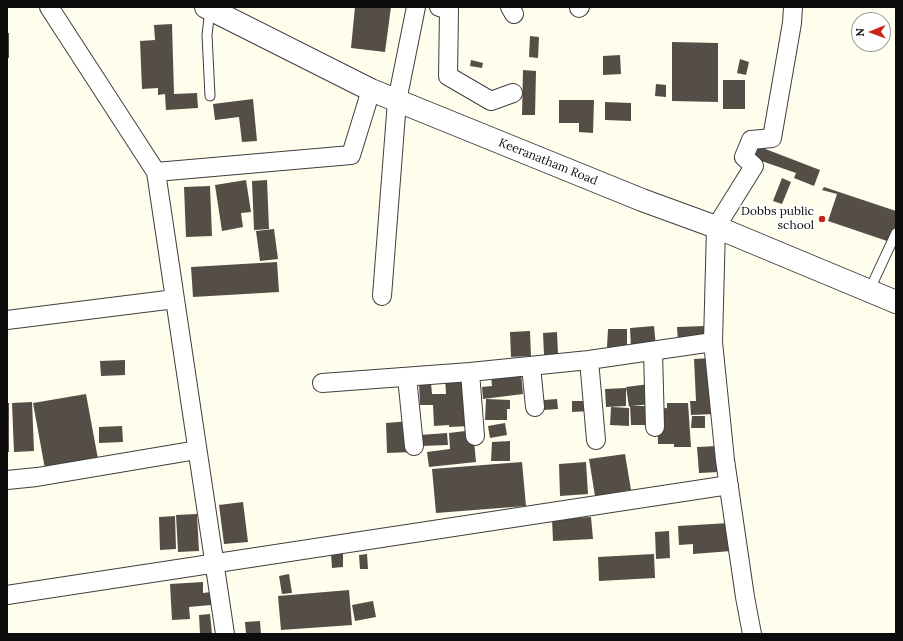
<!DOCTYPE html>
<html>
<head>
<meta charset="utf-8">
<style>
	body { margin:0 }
	#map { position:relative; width:903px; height:641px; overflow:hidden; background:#fffdeb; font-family:Lora,serif }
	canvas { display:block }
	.frame { position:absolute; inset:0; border:8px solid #0c0c0c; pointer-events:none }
	.north { position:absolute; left:851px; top:12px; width:40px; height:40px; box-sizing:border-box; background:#fff; border:1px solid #9e9e9e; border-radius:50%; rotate:269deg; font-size:11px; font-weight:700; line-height:16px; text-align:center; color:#0c0c0c }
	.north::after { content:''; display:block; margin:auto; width:14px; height:18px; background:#c72518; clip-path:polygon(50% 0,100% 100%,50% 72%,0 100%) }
</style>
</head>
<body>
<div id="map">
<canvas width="903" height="641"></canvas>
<div class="frame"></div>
<div class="north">N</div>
</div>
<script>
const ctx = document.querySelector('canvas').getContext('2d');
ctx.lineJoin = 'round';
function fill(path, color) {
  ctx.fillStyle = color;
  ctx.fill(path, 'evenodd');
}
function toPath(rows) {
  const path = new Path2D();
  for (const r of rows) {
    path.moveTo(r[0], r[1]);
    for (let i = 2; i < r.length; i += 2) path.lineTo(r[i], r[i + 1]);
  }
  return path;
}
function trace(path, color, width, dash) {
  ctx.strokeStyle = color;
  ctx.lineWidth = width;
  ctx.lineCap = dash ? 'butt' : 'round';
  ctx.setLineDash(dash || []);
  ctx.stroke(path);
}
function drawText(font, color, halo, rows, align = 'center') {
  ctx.font = font + ' Lora,serif';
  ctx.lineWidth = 4;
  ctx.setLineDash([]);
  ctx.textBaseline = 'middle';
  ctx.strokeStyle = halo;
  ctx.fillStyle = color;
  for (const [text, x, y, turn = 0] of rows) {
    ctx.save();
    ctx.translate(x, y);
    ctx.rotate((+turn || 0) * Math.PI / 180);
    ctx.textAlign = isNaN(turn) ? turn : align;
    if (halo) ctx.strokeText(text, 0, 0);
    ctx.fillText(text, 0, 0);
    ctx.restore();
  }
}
fill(toPath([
	[355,7,391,7,385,52,351,48],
	[172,24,174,94,197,93,198,108,166,110,165,94,158,95,158,88,142,89,140,41,155,40,154,25],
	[7,33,9,33,9,58,7,58],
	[530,36,539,37,538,58,529,57],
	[672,42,718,43,718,102,672,101],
	[620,55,621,74,603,75,603,56],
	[740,59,749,62,746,75,737,73],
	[471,60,483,63,482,68,470,66],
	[523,70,536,71,535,115,522,115],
	[723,80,745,80,745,109,723,109],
	[656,84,666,85,666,97,655,96],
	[253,99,257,141,242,142,239,117,215,120,213,104],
	[559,100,594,100,593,133,579,132,579,123,559,123],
	[605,102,631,103,631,121,605,120],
	[755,145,820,170,814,186,794,178,796,173,750,157],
	[782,178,791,182,782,204,773,201],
	[246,180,251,212,241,213,243,227,222,231,215,185],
	[267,180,269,229,254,230,252,181],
	[210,186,212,236,186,237,184,187],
	[824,187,896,211,896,224,890,242,828,221,837,194,822,190],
	[274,229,278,259,260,261,256,231],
	[277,262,279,292,193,297,191,267],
	[654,326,656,347,631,348,630,328],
	[705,326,706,340,678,342,677,327],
	[608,329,627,329,627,348,607,347],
	[530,331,531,356,511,357,510,332],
	[557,332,558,354,544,355,543,333],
	[712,358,715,414,691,415,690,401,696,401,694,359],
	[125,360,125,375,101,376,100,361],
	[521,373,523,394,483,399,482,387,492,386,491,376],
	[467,376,469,426,449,427,449,425,434,426,433,405,420,405,419,383,431,383,432,394,446,394,445,377],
	[649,384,652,404,632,406,653,406,653,425,631,425,630,406,629,407,626,387],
	[626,388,626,406,606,407,605,389],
	[86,394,98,459,45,469,33,403],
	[486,399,510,400,510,409,507,409,507,420,485,420],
	[557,399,558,409,544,410,544,400],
	[572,401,591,401,591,411,572,412],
	[32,402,34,451,14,452,12,403],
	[7,403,9,403,9,452,7,452],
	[667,403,688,403,691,447,674,447,674,444,658,444,657,409,667,408],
	[611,407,629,408,629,426,610,425],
	[692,416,705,416,705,428,691,428],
	[410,421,412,452,387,453,386,423],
	[505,423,507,435,490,438,488,426],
	[122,426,123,442,99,443,99,427],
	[473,430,476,462,429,467,427,452,450,449,449,433],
	[447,433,448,445,421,446,420,435],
	[510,441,510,461,491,461,492,442],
	[717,446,719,472,699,473,697,447],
	[625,454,631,490,595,496,589,459],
	[522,462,526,506,436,513,432,469],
	[586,462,588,494,560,496,559,464],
	[243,502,248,542,224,544,219,505],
	[197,514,199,551,178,552,176,515],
	[175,516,176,549,160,550,159,517],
	[591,517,593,539,553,541,552,519],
	[729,523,731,551,693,554,693,544,679,545,678,526],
	[669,531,670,558,656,559,655,532],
	[343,553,343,567,332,568,331,554],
	[367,554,368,569,360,569,359,555],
	[654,554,655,578,599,581,598,557],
	[289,574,292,593,282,594,279,576],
	[203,582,203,593,211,592,211,605,189,607,190,619,172,620,170,584],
	[349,590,352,625,281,630,278,596],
	[373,601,376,617,355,621,352,605],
	[210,614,212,634,200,634,199,615],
	[260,621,261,634,246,634,245,622]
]), '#554e47');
const service = toPath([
	[210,9,207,35,210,96],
	[869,291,896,233]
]);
const minor = toPath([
	[49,7,156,172],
	[439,7,449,10,448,76,491,101,513,93],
	[510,7,514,14],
	[579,8,580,7],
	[382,296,397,101,416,7],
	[7,320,175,299],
	[653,351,655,427],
	[589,360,596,440],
	[531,366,535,407],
	[470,372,475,436],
	[407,377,414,446],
	[322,383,470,372,589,360,713,342],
	[7,480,37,477,197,450],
	[7,595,729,485],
	[225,634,156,172,351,155,371,90],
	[752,634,745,597,725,460,713,342,716,227,754,166,744,157,751,140,772,138,792,23,793,7]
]);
const tertiary = toPath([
	[206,7,371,90,642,200,716,227,896,302]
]);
trace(service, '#3f3f3f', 11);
trace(minor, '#3f3f3f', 20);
trace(tertiary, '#3f3f3f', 24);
trace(service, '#fff', 9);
trace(minor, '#fff', 18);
trace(tertiary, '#fff', 22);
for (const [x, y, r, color] of [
	[822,219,4,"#c72518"]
]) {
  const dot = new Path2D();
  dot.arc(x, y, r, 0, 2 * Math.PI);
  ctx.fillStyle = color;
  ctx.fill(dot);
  trace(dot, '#fff', 1.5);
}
drawText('12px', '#0c0c0c', '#fff', [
	["Keeranatham Road",548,162,22]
]);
drawText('12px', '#0c0c0c', '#fff', [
	["Dobbs public",814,212],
	["school",814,226]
], 'right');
</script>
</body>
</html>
